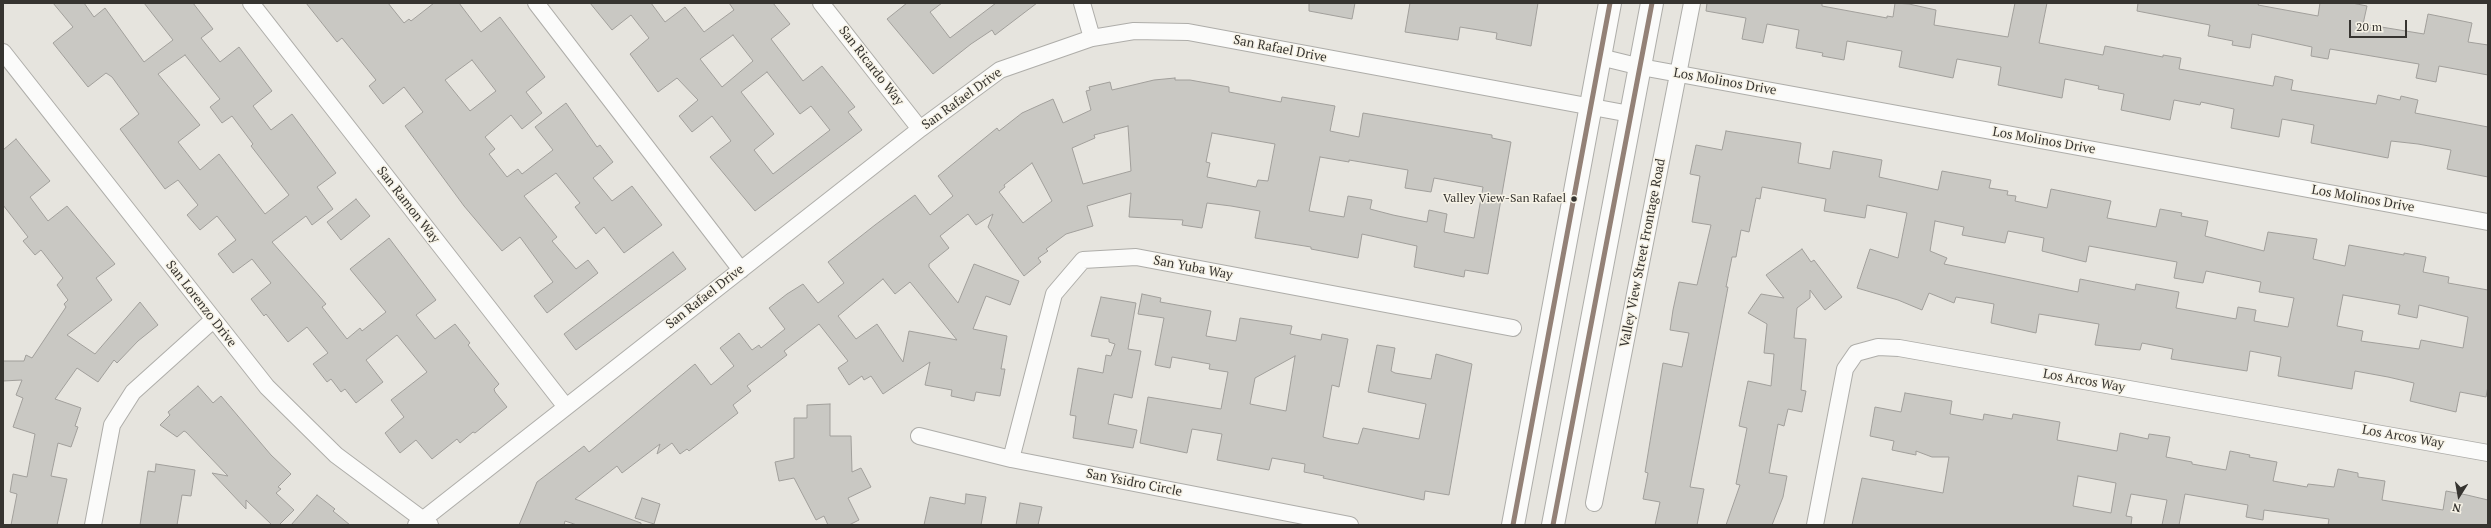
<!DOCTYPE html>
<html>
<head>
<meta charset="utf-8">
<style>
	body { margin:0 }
	#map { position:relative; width:2491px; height:528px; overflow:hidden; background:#e6e4de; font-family:"PT Serif",serif }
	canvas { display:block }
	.frame { position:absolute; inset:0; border:4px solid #363430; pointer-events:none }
	.north { position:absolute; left:2439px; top:476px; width:40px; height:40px; -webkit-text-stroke:3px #f7f3e7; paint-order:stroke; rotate:191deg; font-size:11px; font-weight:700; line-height:16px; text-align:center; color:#363430 }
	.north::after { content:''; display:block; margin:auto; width:14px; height:18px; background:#363430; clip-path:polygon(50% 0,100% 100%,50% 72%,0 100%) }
	.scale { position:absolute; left:2349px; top:20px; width:58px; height:18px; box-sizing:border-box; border:2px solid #363430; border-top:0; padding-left:5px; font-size:12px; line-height:14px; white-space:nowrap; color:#363430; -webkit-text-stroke:3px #f7f3e7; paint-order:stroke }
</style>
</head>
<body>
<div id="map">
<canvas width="2491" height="528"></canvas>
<div class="frame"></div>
<div class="north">N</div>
<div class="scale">20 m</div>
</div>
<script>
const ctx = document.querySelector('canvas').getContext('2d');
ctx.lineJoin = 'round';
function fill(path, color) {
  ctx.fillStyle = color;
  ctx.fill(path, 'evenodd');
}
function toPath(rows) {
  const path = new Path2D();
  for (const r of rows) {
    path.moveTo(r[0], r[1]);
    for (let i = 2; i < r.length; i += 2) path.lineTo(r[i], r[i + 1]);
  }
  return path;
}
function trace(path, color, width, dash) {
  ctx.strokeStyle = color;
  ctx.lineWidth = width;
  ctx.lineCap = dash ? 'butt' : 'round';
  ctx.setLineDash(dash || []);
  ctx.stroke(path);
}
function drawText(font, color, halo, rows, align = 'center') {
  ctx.font = font + ' "PT Serif",serif';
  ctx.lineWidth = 3;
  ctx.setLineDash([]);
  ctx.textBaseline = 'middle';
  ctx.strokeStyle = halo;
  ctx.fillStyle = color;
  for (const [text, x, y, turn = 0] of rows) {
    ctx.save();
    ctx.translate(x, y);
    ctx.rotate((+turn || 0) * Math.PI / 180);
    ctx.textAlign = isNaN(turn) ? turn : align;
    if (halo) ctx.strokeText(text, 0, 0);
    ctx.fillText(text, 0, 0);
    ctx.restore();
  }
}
const building = toPath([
	[53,3,84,3,94,17,105,8,144,62,173,40,144,3,193,3,213,29,201,38,220,62,239,47,272,91,253,106,271,130,292,114,336,173,317,187,333,209,312,225,306,216,272,242,326,304,322,307,347,339,360,328,362,331,386,312,350,269,389,238,436,300,416,315,435,339,455,324,470,343,468,345,499,384,494,389,495,392,507,407,475,433,473,432,460,443,457,439,432,459,416,440,400,453,385,433,404,417,391,400,427,372,397,335,366,360,383,382,356,403,345,389,341,392,331,379,327,382,313,364,328,353,307,327,288,342,266,314,264,316,251,299,271,283,252,259,233,273,218,254,236,240,217,216,200,230,187,215,198,205,178,180,165,189,120,129,139,114,112,77,106,73,88,87,53,43,73,27,53,3],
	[185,55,220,99,210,107,222,123,232,116,253,144,251,146,289,195,265,214,219,154,200,170,178,142,200,125,158,74,185,55],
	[306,3,388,3,404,23,409,19,411,21,434,3,459,3,481,32,500,17,545,77,526,92,542,113,522,129,511,115,485,137,495,149,489,154,507,177,518,169,522,174,553,150,535,127,566,103,597,147,600,145,613,162,593,178,612,201,632,186,662,225,624,253,604,227,596,234,575,207,580,203,556,173,524,196,557,237,552,241,576,269,588,260,598,273,547,313,534,296,553,282,520,237,502,251,464,206,405,126,423,112,404,87,383,104,369,86,376,80,342,38,337,42,306,3],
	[472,60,496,91,470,111,445,80,472,60],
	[590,3,651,3,665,22,685,7,704,32,734,10,729,3,773,3,790,24,771,39,803,81,822,66,855,107,848,112,862,130,755,211,710,157,731,141,712,116,692,132,679,116,698,100,677,78,658,92,630,54,649,38,631,15,612,30,590,3],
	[733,35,753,61,722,87,700,59,733,35],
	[767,72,800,114,811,106,830,130,773,174,754,150,774,134,741,92,767,72],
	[907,3,942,3,930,12,950,38,996,3,1037,3,995,35,992,30,971,44,933,74,887,19,907,3],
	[1309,3,1355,3,1352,19,1309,11,1309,3],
	[1410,3,1538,3,1531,46,1496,39,1497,33,1460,27,1458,40,1405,32,1410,3],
	[1707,3,1822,3,1822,6,1887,18,1887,16,1893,17,1895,3,1909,4,1936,10,1934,25,2008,37,2015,3,2047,3,2039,43,2103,55,2105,46,2163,57,2163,55,2181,58,2179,69,2273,86,2275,76,2293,80,2291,90,2376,104,2378,95,2400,100,2401,96,2418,100,2415,113,2488,127,2488,177,2447,169,2451,150,2418,144,2391,141,2388,158,2311,143,2314,125,2282,119,2279,137,2231,128,2234,109,2201,102,2200,105,2174,100,2170,120,2121,110,2124,94,2098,89,2099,86,2065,79,2062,98,1998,85,2001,67,1957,59,1953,78,1899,67,1902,51,1847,41,1844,60,1822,56,1823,53,1796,48,1799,30,1767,24,1763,43,1742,39,1746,18,1706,11,1707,3],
	[2138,3,2259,3,2258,5,2318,16,2320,3,2352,3,2367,6,2363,24,2424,34,2428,14,2448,18,2472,23,2468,42,2488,45,2488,75,2439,66,2436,82,2416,78,2419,64,2330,49,2328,59,2311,56,2312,47,2252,34,2250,48,2232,45,2233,41,2208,36,2210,25,2137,11,2138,3],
	[1175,78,1175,80,1190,80,1229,87,1229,92,1281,102,1282,97,1335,106,1330,131,1359,137,1363,113,1492,135,1492,138,1511,142,1488,274,1465,270,1464,277,1414,267,1417,246,1362,234,1358,258,1311,249,1311,247,1255,238,1260,211,1231,206,1207,203,1202,228,1182,225,1183,220,1129,217,1131,193,1087,206,1093,226,1066,234,1046,249,1048,251,1038,258,1041,262,1024,276,988,227,993,214,976,225,968,214,940,236,949,248,929,264,929,267,958,303,974,264,1019,281,1010,305,986,296,973,329,1007,336,1001,369,1005,369,1000,396,976,392,974,401,951,396,952,390,925,385,930,362,883,394,871,376,864,380,862,376,849,385,838,368,848,361,819,324,784,351,787,355,747,386,751,391,733,405,738,413,689,451,687,449,680,454,672,443,657,454,660,444,622,473,617,466,575,499,641,523,641,525,577,525,565,521,564,525,519,525,537,482,584,446,589,452,695,364,711,385,734,366,720,348,739,333,752,350,759,345,761,348,785,329,769,308,787,294,803,284,818,303,844,283,828,262,875,225,915,195,930,215,953,196,938,176,997,128,999,131,1022,113,1053,99,1063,123,1091,110,1086,91,1090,90,1089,87,1110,82,1112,90,1154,80,1175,78],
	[1128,126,1131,171,1083,184,1072,148,1095,138,1094,135,1128,126],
	[1212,133,1275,144,1268,181,1258,180,1256,187,1207,177,1210,163,1206,162,1212,133],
	[1320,157,1349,162,1349,160,1408,170,1405,188,1431,192,1434,178,1483,187,1474,238,1444,232,1447,214,1429,210,1427,222,1393,215,1370,209,1372,200,1348,196,1344,217,1309,211,1320,157],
	[1032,163,1052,201,1023,223,999,192,1005,187,1004,185,1032,163],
	[883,279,895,294,910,282,957,340,909,331,903,362,877,324,856,339,838,316,883,279],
	[1726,131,1801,143,1798,163,1830,169,1833,151,1882,160,1879,177,1938,190,1942,171,1991,180,1989,188,2008,191,2007,195,2016,196,2015,201,2047,208,2051,189,2111,201,2107,218,2156,227,2160,209,2182,213,2181,216,2208,221,2205,236,2264,251,2268,232,2317,239,2313,259,2345,266,2349,245,2404,255,2404,253,2426,257,2423,272,2449,277,2448,283,2488,290,2488,386,2486,397,2460,392,2456,412,2410,401,2414,383,2388,377,2355,371,2352,389,2278,376,2281,357,2250,351,2247,371,2171,359,2173,349,2142,343,2140,350,2095,345,2099,324,2039,314,2036,333,1991,323,1994,304,1956,297,1954,303,1929,293,1922,310,1898,300,1857,288,1870,249,1898,258,1907,213,1867,205,1865,218,1824,211,1826,199,1762,187,1760,199,1756,198,1749,232,1741,230,1736,257,1732,257,1726,287,1728,287,1690,487,1704,489,1697,525,1655,525,1660,502,1643,499,1648,473,1645,472,1663,363,1682,367,1689,333,1670,330,1673,310,1679,282,1697,285,1711,225,1692,222,1700,176,1690,174,1696,145,1722,150,1726,131],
	[1935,221,1964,227,1962,235,2005,243,2008,231,2044,238,2042,251,2086,262,2089,246,2177,262,2174,278,2203,283,2206,271,2261,282,2259,292,2294,298,2288,327,2254,321,2256,310,2238,307,2236,319,2176,308,2179,292,2136,284,2135,290,2080,279,2078,292,1944,264,1947,258,1930,251,1935,221],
	[2343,295,2400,305,2398,314,2417,318,2419,305,2468,317,2463,348,2421,340,2419,349,2361,341,2363,331,2337,326,2343,295],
	[16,139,50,181,30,197,48,221,67,206,115,264,96,278,112,300,67,335,95,354,140,302,158,325,138,341,117,363,114,360,98,382,77,368,55,399,81,408,75,426,78,427,71,447,58,443,51,476,67,479,57,525,11,525,17,494,10,492,13,474,27,477,35,434,13,427,23,398,16,395,22,380,3,381,3,361,24,361,26,355,32,358,66,307,64,304,68,300,57,285,63,278,41,250,35,255,23,241,28,237,3,205,3,150,16,139],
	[356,199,370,216,341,240,327,222,356,199],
	[1802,249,1811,262,1814,260,1842,297,1825,310,1810,290,1810,298,1797,308,1794,338,1806,339,1801,390,1806,391,1802,412,1788,409,1784,426,1778,424,1769,473,1787,476,1783,497,1772,525,1726,525,1740,485,1736,484,1747,428,1739,426,1748,381,1771,386,1774,354,1764,353,1767,324,1748,313,1761,294,1784,298,1766,275,1802,249],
	[673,252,686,269,576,350,564,334,673,252],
	[1142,294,1161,298,1160,302,1211,311,1206,336,1236,341,1240,318,1292,326,1290,334,1321,340,1322,334,1348,339,1339,387,1332,385,1323,437,1330,439,1358,444,1363,428,1419,439,1426,404,1368,392,1377,345,1395,348,1391,371,1395,373,1431,379,1436,354,1472,364,1449,495,1425,491,1424,500,1401,495,1323,478,1324,476,1304,472,1305,464,1272,458,1269,470,1217,460,1222,434,1192,429,1187,453,1140,443,1148,397,1221,409,1228,372,1209,369,1210,364,1172,357,1170,368,1155,365,1164,318,1138,314,1142,294],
	[1295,356,1286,411,1250,404,1255,378,1295,356],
	[1101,297,1136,303,1128,349,1141,351,1132,398,1114,394,1108,424,1137,430,1133,448,1073,438,1076,416,1070,415,1078,368,1103,373,1106,355,1111,356,1115,344,1109,342,1109,339,1091,336,1101,297],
	[198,386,213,403,221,396,271,455,291,474,278,487,281,489,276,493,294,510,279,525,272,525,246,500,246,509,212,473,228,476,186,432,184,431,177,437,160,425,170,415,168,412,198,386],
	[1905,393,1952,401,1950,414,1983,420,1984,414,2012,419,2013,414,2060,422,2057,440,2117,451,2120,433,2148,439,2149,434,2170,437,2166,457,2192,462,2192,464,2226,470,2230,451,2250,455,2249,457,2277,462,2273,481,2307,487,2308,484,2334,487,2338,469,2358,473,2358,477,2385,481,2382,500,2443,510,2446,491,2467,495,2488,500,2488,525,2328,525,2329,519,2264,510,2263,520,2246,517,2248,505,2185,494,2179,525,2162,525,2167,500,2131,494,2126,516,2132,517,2131,525,1852,525,1862,478,1943,493,1949,457,1932,457,1916,451,1916,455,1892,450,1894,441,1870,436,1875,407,1901,412,1905,393],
	[2078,476,2116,483,2111,513,2073,506,2078,476],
	[830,404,830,436,851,436,852,472,861,468,871,487,848,498,859,520,849,525,828,525,824,516,816,520,794,478,779,481,775,462,794,458,794,418,807,418,807,405,830,404],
	[156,464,195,470,191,496,182,495,177,525,140,525,148,471,155,472,156,464],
	[966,494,986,497,981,525,924,525,930,497,965,504,966,494],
	[317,495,335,509,333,511,350,525,291,525,317,495],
	[642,498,660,504,654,524,635,518,642,498],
	[1020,503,1042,507,1038,525,1016,525,1020,503]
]);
fill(building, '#c9c8c3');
trace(building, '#a19f9b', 1);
const street = toPath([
	[251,3,566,407],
	[536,3,741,270],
	[821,3,920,129],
	[1082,3,1092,38],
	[3,52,267,387,336,455,430,525],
	[1600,57,1641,67,2488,222],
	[919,436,1011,459,1350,525],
	[1011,459,1054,294,1083,260,1136,257,1513,328],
	[1594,503,1692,3],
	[93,525,112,425,133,392,213,320],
	[416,525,920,129,1000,70,1092,38,1134,31,1188,32,1630,114],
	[1815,525,1845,369,1856,353,1878,347,1899,348,2488,453]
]);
const primary = toPath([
	[1513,525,1610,3],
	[1553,525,1652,3]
]);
trace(street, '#aeada9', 18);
trace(primary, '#aeada9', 24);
trace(street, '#fbfbfa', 16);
trace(primary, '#fbfbfa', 22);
trace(toPath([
	[1513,525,1610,3],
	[1553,525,1652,3]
]), '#938177', 5);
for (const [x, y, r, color] of [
	[1574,199,3.5,"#363430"]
]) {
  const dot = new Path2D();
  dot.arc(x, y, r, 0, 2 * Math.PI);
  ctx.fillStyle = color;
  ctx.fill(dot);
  trace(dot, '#f7f3e7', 1.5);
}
drawText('12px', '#363430', '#f7f3e7', [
	["Valley View-San Rafael",1566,199]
], 'right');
drawText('13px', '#363430', '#f7f3e7', [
	["San Rafael Drive",1280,49,11],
	["San Ricardo Way",871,66,52],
	["Los Molinos Drive",1725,82,10],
	["San Rafael Drive",962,99,-36],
	["Los Molinos Drive",2044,141,10],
	["Los Molinos Drive",2363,199,10],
	["San Ramon Way",408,205,52],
	["Valley View Street Frontage Road",1643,253,-79],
	["San Yuba Way",1193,268,11],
	["San Rafael Drive",705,297,-38],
	["San Lorenzo Drive",201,304,52],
	["Los Arcos Way",2084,381,10],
	["Los Arcos Way",2403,437,10],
	["San Ysidro Circle",1134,483,11]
]);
</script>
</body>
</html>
